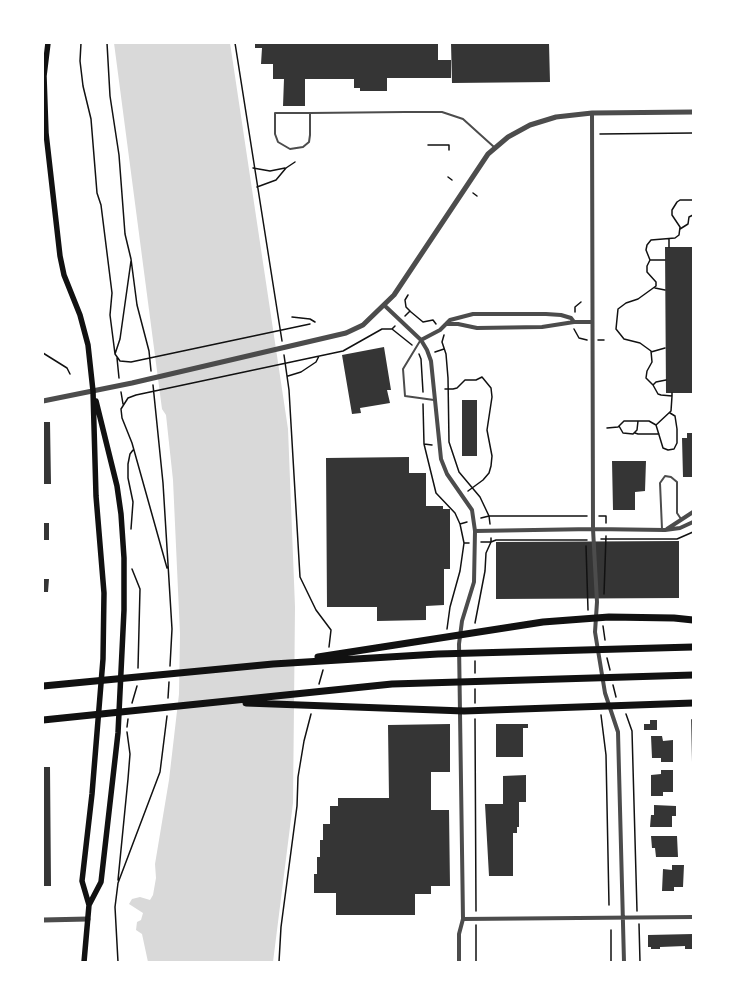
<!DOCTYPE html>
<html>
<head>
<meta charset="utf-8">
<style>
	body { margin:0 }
	#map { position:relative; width:736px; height:1005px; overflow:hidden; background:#fff; font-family:"Golos Text",sans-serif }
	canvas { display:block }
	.frame { position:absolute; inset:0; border:44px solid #fff; pointer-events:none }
</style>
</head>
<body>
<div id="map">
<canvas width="736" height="1005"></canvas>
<div class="frame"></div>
</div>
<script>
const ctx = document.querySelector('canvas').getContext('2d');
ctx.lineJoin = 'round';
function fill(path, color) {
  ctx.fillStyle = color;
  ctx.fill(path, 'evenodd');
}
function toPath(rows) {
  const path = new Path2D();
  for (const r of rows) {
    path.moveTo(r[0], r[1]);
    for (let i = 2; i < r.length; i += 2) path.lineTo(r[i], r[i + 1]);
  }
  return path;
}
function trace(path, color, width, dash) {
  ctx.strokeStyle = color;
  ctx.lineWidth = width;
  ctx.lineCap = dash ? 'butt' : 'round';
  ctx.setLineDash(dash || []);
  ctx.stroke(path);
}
fill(toPath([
	[114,43,230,43,288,429,295,607,293,803,273,962,148,962,142,934,136,930,137,922,141,920,143,913,129,904,132,899,140,897,150,900,153,895,156,878,155,864,169,780,179,694,180,634,173,480,166,415,162,409]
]), '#d9d9d9');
fill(toPath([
	[255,43,438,43,438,60,451,60,451,78,387,78,387,91,360,91,360,88,354,88,354,79,305,79,305,106,283,106,284,79,273,79,273,64,261,64,262,48,255,48],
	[451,43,549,43,550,82,452,83],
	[665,247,693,247,693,393,666,393],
	[384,347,391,390,387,390,390,403,360,408,361,413,352,414,342,355],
	[462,400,477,400,477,456,462,456],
	[43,422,50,422,51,484,43,484],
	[687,433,693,433,693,477,683,477,682,438,687,438],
	[409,457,409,473,426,473,426,506,443,506,443,509,450,509,450,569,444,569,444,605,426,606,426,620,377,621,377,607,327,607,326,458],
	[612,461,646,461,645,491,635,492,635,510,613,510],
	[43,523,49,523,49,540,43,540],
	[679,541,679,598,496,599,496,542],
	[43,579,49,579,48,592,43,592],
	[650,720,657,720,657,730,644,730,644,724,650,724],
	[450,724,450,772,431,772,431,810,449,810,450,886,431,886,431,894,415,894,415,915,336,915,336,893,314,893,314,874,317,874,317,857,320,857,320,840,323,840,323,824,330,824,330,806,338,806,338,798,389,798,388,725],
	[496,724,528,724,528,728,523,728,523,757,496,757],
	[651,736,662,736,663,741,673,740,673,762,661,762,661,758,652,758],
	[43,767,50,767,51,886,43,886],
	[661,770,673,770,673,792,663,792,663,796,651,796,651,775,661,774],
	[526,775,526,802,519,802,519,827,517,827,517,833,513,833,513,876,489,876,485,804,503,804,503,776],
	[654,805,676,806,676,816,672,816,672,827,650,827,651,815,654,815],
	[651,836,677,836,678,857,656,857,655,848,652,848],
	[672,865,684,865,683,887,674,887,674,891,662,891,663,869,672,870],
	[693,934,692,949,685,949,685,946,660,947,660,949,651,949,651,947,648,947,648,935]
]), '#353535');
trace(toPath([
	[81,43,80,61,83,86,91,119,97,193,101,205,112,293,110,315,115,354],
	[107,43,110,96,119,155,125,234,131,259,137,305,149,351,151,371],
	[235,43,282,341],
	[600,134,693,133],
	[428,145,449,145,449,150],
	[253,168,270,171,285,168],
	[448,177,452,180],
	[257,187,276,180,286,168,295,162],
	[473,193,477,196],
	[680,229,688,224,689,217,693,215],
	[669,247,669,239],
	[650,260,647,266,647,272,656,282,656,286,638,299,626,303,618,309,616,329,624,339,640,343,651,351,652,362,647,371,646,378,653,385,656,382,666,380],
	[665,260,650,260,646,250,647,245,651,240,675,238,679,235,680,227,672,215,672,210,677,202,680,200,693,200],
	[131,261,120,339,115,354,120,361,131,362,310,324],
	[655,288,665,290],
	[408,295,405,300,406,307,411,312,423,322,433,320,436,324],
	[575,312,575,307,581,302],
	[405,316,410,311],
	[292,317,310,319,315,322],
	[392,329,412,345],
	[574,329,579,338,587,340],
	[444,335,442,342,446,354,448,378,449,442,459,472,480,497,489,516,587,516],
	[598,340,604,340],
	[435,352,444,349],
	[651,352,665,348],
	[43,353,67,368,70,374],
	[419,354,421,359,423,392],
	[284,355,289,390,300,577,316,610,331,630,329,647],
	[117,358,119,378],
	[288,376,301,372,316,362,319,356],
	[153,385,163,483,172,629,170,666],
	[653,385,658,394,661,395,672,396,672,393],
	[445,389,453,389,457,388,465,380,476,380,482,377,491,388,492,397,487,430,492,456,491,466,489,473,483,480,468,491],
	[121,392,123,404],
	[423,404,424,444,432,445],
	[656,425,663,448,668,450,674,449,677,443,677,429,675,416,670,413],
	[619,426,623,433,633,434,637,430,638,421],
	[607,428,618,427,624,421,649,421,656,425,671,411,672,396],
	[635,433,638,434,659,434],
	[424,444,436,493,455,513,460,524,467,522],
	[599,516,606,516,606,523],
	[481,518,489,516,490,524],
	[460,524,464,543,469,543],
	[131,529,133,502,128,478,128,464,130,454,133,450],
	[601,539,677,539,693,532],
	[481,542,491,542,491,538],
	[586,546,588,610],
	[167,568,132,443,122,418,121,409,128,398,136,395,343,351,382,329,392,329,395,326],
	[132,569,140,589,138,668],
	[604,594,606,536],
	[475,623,485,571,486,553,491,542,496,540,587,540],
	[603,626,605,640],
	[447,629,450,607,460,571,464,543],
	[607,658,610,670],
	[475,661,475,673],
	[319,684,323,670],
	[613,685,616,697],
	[475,689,475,703],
	[168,698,169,682],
	[132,703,137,686],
	[626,714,632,731,637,911],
	[601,715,606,755,609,905],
	[475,719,476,911],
	[127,727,128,719],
	[118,880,128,779,130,754,127,732],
	[639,924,640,962],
	[611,930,611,962],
	[118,962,115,907,118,883,160,772,167,716],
	[279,962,281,927,297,806,298,777,304,741,311,714],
	[476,962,476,925]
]), '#111', 1.5);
trace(toPath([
	[310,113,310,135,309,142,303,147,290,149,278,142,275,134,275,113,310,113,405,112,442,112,463,119,494,147],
	[420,341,403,369,405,396,434,400],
	[662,529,660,483,665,476,671,477,677,482,677,513,681,519],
	[692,720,693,762]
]), '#4c4c4c', 2);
trace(toPath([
	[592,113,593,529,597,602,595,632,605,693,618,732,624,962],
	[384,305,421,340,427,350,431,361,441,459,447,474,472,510,475,531,474,582,462,621,459,644,463,919,459,934,459,962],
	[446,324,458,324,477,328,542,327,574,322,592,322],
	[421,340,440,330,450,320,473,314,546,314,561,315,571,318,574,322],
	[667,529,693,512],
	[475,531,593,529,665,530,680,528,693,522],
	[463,919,693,917]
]), '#4c4c4c', 4);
trace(toPath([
	[43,401,132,383,346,333,363,325,394,295,488,154,508,137,530,125,556,117,592,113,693,112],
	[43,920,88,919]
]), '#4c4c4c', 5);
trace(toPath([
	[48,43,44,76,46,133,60,256,64,275,80,315,88,345,93,391,96,496,104,593,103,659,92,794,82,881,89,905],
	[84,962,89,905,101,882,118,733,124,610,124,558,121,514,117,486,96,401]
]), '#111', 5.5);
trace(toPath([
	[318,657,543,622,609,617,674,618,693,620],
	[43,686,273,664,438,654,693,647],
	[246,703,464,711,693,703],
	[43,720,392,684,693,675]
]), '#111', 7);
</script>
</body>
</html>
